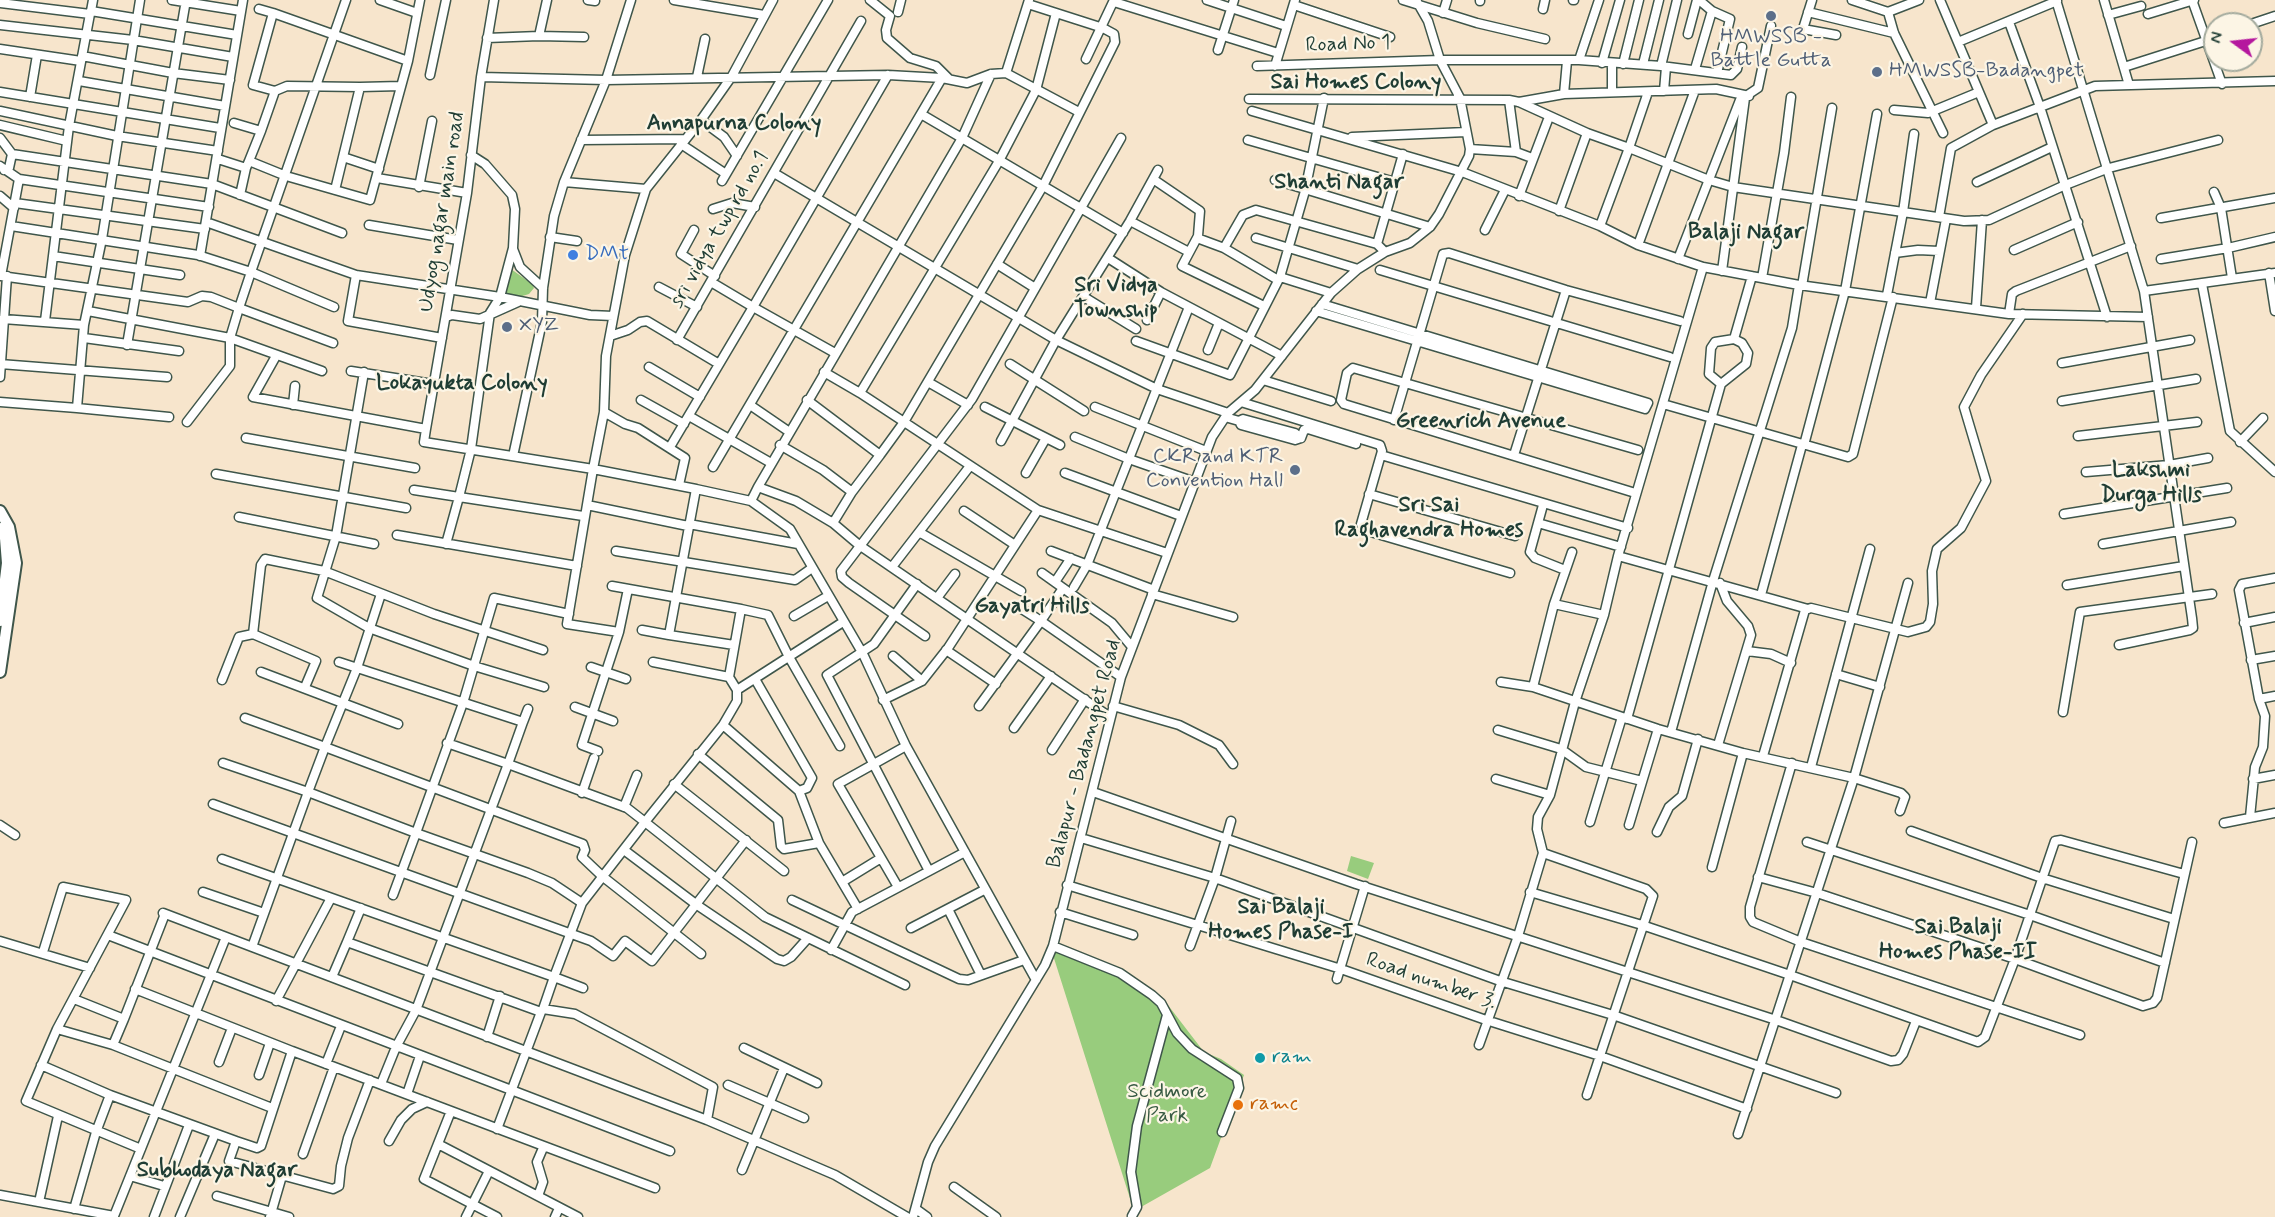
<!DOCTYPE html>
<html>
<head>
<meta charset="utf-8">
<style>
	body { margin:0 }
	#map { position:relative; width:2275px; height:1217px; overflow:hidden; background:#f7e5cc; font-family:Mynerve,sans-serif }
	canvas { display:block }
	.north { position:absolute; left:2203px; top:12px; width:60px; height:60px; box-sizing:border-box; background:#fcf5e5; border:2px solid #a4ab9e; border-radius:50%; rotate:285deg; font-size:16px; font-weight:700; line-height:24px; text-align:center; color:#1f3d34 }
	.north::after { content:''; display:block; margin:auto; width:21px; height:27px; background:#b5179e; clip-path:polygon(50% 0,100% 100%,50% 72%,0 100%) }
</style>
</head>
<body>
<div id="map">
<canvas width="2275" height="1217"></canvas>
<div class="north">N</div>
</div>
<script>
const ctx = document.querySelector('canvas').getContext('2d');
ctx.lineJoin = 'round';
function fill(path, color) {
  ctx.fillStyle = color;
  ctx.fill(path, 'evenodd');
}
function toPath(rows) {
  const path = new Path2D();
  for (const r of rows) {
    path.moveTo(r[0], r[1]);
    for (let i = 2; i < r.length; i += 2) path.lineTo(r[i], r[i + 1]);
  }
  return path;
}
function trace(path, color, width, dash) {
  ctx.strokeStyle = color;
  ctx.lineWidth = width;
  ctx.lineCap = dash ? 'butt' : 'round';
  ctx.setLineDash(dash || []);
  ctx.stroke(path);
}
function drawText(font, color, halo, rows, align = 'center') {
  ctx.font = font + ' Mynerve,sans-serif';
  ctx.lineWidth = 4.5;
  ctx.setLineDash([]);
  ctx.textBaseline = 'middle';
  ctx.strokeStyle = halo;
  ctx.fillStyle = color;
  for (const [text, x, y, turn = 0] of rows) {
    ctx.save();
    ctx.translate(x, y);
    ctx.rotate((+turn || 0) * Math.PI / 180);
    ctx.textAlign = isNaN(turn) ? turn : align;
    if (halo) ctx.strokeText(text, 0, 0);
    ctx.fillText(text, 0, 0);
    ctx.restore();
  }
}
fill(toPath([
	[511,269,532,284,534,288,529,294,516,298,505,296,505,278],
	[1351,856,1374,863,1368,879,1347,871],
	[1072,949,1101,966,1123,969,1161,996,1204,1052,1221,1059,1244,1075,1210,1168,1134,1211,1052,952]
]), '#98cc7d');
const minor = toPath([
	[172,0,241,11],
	[380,0,417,13],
	[588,0,595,1],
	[674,0,764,15],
	[870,0,890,16,886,30,887,38,910,58,936,66,949,79],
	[1207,0,1286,26],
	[1403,0,1477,23,1545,39],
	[1573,0,1574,0],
	[1699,0,1712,11,1730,19,1717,73],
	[1812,0,1803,29,1836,35],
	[1852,0,1888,12,1919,0],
	[1940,0,1993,125],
	[2056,0,2144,291,2192,618,2193,628,2190,630,2119,645],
	[2104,0,2129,85],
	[2192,0,2222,84],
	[1480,1,1480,0],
	[1114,2,1278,53],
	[0,3,90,14,91,11,237,35],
	[1294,5,1390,37],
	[259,9,273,13,335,35,408,61,370,200,335,190,360,87,287,86,275,91,253,85,273,13],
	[1543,9,1545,0],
	[91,11,93,0],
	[898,12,901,0],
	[1808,12,1894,33],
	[1888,12,1894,33,1943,133],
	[1443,13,1447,0],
	[2148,14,2194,0],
	[2108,15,2141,6],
	[2009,22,2040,107,2107,317],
	[2251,24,2275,16],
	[0,25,133,40,233,57],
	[1688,34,1697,0],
	[539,36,584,37],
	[487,38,539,36,547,0],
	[1958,42,2057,1],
	[0,49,81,61],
	[1218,50,1234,0],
	[82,56,173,73,230,80],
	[1086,59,1114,0],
	[1579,60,1599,0],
	[408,61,420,0],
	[1602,63,1620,0],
	[1612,64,1612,92],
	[1623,64,1639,0],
	[1643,64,1659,0],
	[1257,66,1440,60,1579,60,1661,66,1677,0],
	[1275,66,1295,0],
	[1661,66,1731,75,1737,69,1742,47],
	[2124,67,2215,38],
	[1695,69,1712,11],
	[1006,73,1029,0],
	[430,75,446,0],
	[481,77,606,80,888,75,942,78,967,83,991,74,1006,73,1079,112],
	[697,77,705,39],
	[79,81,225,106],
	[360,87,401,86],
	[1664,91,1666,67],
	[0,92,220,128],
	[1648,92,1629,148,1709,180,1733,187,1964,221,1989,220,2063,186,2109,168,2218,140],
	[1564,94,1567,61],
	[30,97,37,55],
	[1249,99,1509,100,1519,102,1587,133],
	[1509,100,1516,152],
	[1519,102,1564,94,1716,89,1749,96],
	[1894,110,1928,113,1979,92],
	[0,111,117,136,218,151],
	[1252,111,1462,172,1600,226,1638,245,1703,267,1799,285,2009,314,2148,317],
	[921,114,1123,233],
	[701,120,732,76,773,0],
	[234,123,261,131,249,161],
	[0,125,67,141],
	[261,131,275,91],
	[1352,137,1466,132],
	[0,138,12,154,9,168,4,170],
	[581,140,685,139],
	[1248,140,1395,182],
	[681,144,726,174],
	[1470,149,1516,152,1532,158],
	[12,154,212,184,342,233],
	[471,155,485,164,512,195,515,209,513,248,500,297,590,315,613,316],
	[343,157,379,169],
	[218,159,246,168,249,161,286,176,335,190],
	[0,166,19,179,1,276,188,302,202,296,211,297,239,308,251,272,198,255,11,226],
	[774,173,1056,340,1157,389,1228,413],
	[377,178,467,193],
	[19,179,209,207],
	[1153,179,1200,211,1198,236,1182,266,1264,306],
	[1275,180,1430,227],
	[722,181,828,0],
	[564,182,646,189],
	[1977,182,2052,147],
	[419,187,432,121],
	[2214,192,2221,208,2232,278],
	[240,195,246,168],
	[0,196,14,208],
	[1519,196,1549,117],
	[15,203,205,229],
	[713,209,732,203,755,207],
	[1559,211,1587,133,1629,148,1600,226],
	[1939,217,1951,148,1993,125,2095,86,2275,81],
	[2161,218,2275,198],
	[1130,221,1189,252],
	[206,222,356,275,500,297,490,313,471,449,459,497,583,516],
	[369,225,458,240],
	[694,230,681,254,715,276],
	[1485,230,1505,190],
	[550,237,577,241],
	[1197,238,1224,248,1278,280],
	[1256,238,1358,269],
	[1377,244,1403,154],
	[1638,245,1695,90],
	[1224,248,1243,215,1256,210,1377,244,1385,252],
	[513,249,520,267,543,288],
	[2014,250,2078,222],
	[1895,253,1918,250,1939,251],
	[53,256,180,275],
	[200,256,243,0],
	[1108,258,1161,292,1282,356],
	[1678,259,1740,100,1758,88,1771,26],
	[2161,259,2228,248,2275,237],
	[997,264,1035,288],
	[1380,270,1670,357],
	[1722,271,1745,98],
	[2269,273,2275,311],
	[356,275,348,321,442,338],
	[1280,277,1331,293],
	[1762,278,1784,153,1791,97],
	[711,282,753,307,888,75],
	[2202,284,2230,431,2275,472],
	[1802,286,1832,108],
	[659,287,697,307],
	[2144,291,2275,273],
	[1887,295,1903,212,1914,134],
	[1084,297,1136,329],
	[1930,303,1946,219],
	[334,307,251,272,346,0],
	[1976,308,1982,220],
	[88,311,230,338,322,371],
	[1316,311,1645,409,1648,403,1322,304],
	[2009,314,2012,294,2016,291,2131,246],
	[446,317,452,315,480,319,518,302],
	[3,319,84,325,102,239,140,0],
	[1147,320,1161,292],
	[45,321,69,126,90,14],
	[610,336,628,330,640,322,647,321,719,364],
	[84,338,179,351],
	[677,340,861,21],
	[1136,341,1230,375,1280,277,1305,191,1324,98],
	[127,345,186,0],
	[1208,350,1219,323],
	[276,356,253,397,426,429,424,442,593,469,567,624,619,632,628,589],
	[2062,363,2190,340],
	[0,364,167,377],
	[1010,364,1084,411],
	[649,367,700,397],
	[351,371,433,384],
	[364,372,336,536,317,598,369,628,474,666,544,687],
	[824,372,860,393,1038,510,1167,553],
	[0,377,7,276],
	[1263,380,1331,401],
	[928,382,968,405],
	[1721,384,1709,374,1711,348,1715,342,1734,339],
	[860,393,999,161,1036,90,1056,13],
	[641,400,684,424],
	[807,400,880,455,852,492],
	[2062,401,2196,379],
	[0,402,77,408,84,325],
	[1241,402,1380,445,1382,451,1361,524,1364,530,1510,573],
	[1663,404,1848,457,1853,454,1893,297],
	[293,405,295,386],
	[750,405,788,431],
	[985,407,1060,445],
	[1095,407,1206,451],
	[77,408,169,417],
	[604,412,625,424,638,428,685,458,679,485],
	[689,416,771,463],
	[1225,417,1239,421,1241,425,1295,440,1301,438],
	[1394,420,1443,254,1449,253,1566,290,1680,321],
	[1239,421,1243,419,1295,433,1301,438],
	[187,422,230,366,230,338,239,308,333,343],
	[426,429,467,193,481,77,494,0],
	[2078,436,2197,422],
	[1075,437,1129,459,1195,482],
	[246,438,415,468],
	[1301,438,1304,430,1308,429,1356,444],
	[1001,441,1056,340,1130,221,1158,170],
	[2240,442,2263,418],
	[780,445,823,470,852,492,833,523],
	[1804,445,1845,291,1877,114],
	[670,447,753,307,835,353],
	[880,455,904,422,1043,186,1115,42,1114,34,1103,28,1028,4],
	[1381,455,1628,528],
	[1514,455,1566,290],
	[513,456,542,322,543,288,554,216,564,182,606,80,631,0],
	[713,467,942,78],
	[2086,472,2169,465,2208,458],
	[1026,473,1046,438],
	[1065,473,1181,516],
	[216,474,406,508],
	[758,487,962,138,991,74],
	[696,489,751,501,758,487,796,501,833,523,859,545,1110,717],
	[414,490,459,497,446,544],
	[1632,492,1344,404,1341,400,1347,373,1353,368,1638,450],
	[1369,494,1515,536],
	[751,501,790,529,863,654,906,746,1036,980],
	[587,505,688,526],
	[1543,505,1530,552,1535,558,1565,570],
	[964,511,1015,545],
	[2064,514,2227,488],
	[239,517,374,544],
	[1538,523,1621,547],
	[689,524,798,544],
	[919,532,1021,591],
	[397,535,577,566],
	[2103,544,2231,522],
	[616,551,795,580,812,568],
	[1051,551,1154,590],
	[1618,556,1808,609],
	[892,567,970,466],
	[1042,573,1112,623,1132,647],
	[1055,582,1071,558],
	[917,584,874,644,827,675,929,871],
	[2067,585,2184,566],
	[612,586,741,609,729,677,737,690,737,701,723,725,645,822,765,917,905,985],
	[1074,587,1087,565,1189,307],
	[1152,594,1233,617],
	[1761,595,1802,445],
	[937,598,955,574],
	[1554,604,1572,552],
	[741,609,768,615,789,657,840,746],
	[1022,609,1041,621,1063,588],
	[569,614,494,598,463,703,416,833,528,873,552,883,582,903],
	[794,616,828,596],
	[2244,623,2275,617],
	[642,630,669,635,696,489,593,469,604,412,606,356,625,255,646,189,701,120,724,137,737,156],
	[253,634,261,565,265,559,324,571,434,614,543,650],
	[669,635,734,645],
	[925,636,849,583,842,577,841,571,972,399,1121,138],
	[946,650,996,684],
	[1747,651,1771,654,1791,663],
	[893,656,922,681],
	[2251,660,2275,656],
	[653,662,729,677],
	[591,667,626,679],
	[261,672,398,724],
	[1836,674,1880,687],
	[755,679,812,778,807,788,799,791],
	[222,680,239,637,253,634,316,661,305,687],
	[1501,682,1533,687,1658,729,1743,753,1854,778,1901,793,1905,797,1900,811],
	[1533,687,1554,604,1604,615],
	[737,690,843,622],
	[2259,699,2275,696],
	[883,700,922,681,948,648,1038,510],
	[979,706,1041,621,1121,677],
	[1113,706,1179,725,1219,745,1233,764],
	[575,707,613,721],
	[2063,712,2080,612,2212,594],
	[245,718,325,747,357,668,381,594],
	[1627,719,1721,384,1746,364,1748,353,1742,343,1734,339,1752,276],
	[523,722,528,709],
	[723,725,799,791,819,843,858,909],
	[1014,728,1051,676],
	[1498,730,1561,749,1586,767,1642,781],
	[1671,732,1713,581,1792,328,1799,285],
	[1718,745,1751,635,1748,626,1727,601,1720,583],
	[1052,750,1085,699],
	[598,751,582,745,619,632],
	[698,754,778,820,781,846,784,849,819,843],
	[1763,756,1805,610,1811,608,1908,632,1926,627,1930,622,1933,604,1932,571,1937,549,1961,528,1986,481,1964,407,1981,375,2023,314],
	[223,763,308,792,325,747,583,844,585,850,582,857,602,876,701,954],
	[1792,763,1750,907,1750,917,1753,922,1801,942,2080,1035],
	[1811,767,1870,549],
	[1496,779,1550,795],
	[2253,779,2275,775],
	[674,784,784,871],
	[1093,792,1356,884,1776,1020,1891,1061,1898,1060,1903,1054,1916,1021],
	[582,793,594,758],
	[213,804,591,941,613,956,625,941,652,961,746,840],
	[624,807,637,775],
	[2250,817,2255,767,2263,747,2265,716,2259,699,2239,590,2242,584,2275,578],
	[1590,822,1622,717],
	[2224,823,2275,813],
	[0,825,15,835],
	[1629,825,1658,729],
	[1911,831,2042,878,2174,919],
	[1657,832,1669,807,1682,796,1698,739],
	[1081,838,1215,878,1500,981,1613,1015,1836,1093],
	[1807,842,2030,915,2165,963],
	[624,850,697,905,777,959,784,961,791,957,808,938],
	[1543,853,1646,889,1653,896,1587,1095],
	[222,859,554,977,582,903,645,822,627,808,508,764,523,722,339,662],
	[1712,867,1743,753],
	[1758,877,1817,893,2015,959,2143,1006,2153,1003,2157,998,2192,842],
	[842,882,881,858],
	[1067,885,1341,969,1486,1020,1600,1056,1747,1109],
	[898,887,838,784,906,746],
	[203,892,264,913],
	[1530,892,1642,925,1790,975,1978,1042,1985,1037,2015,959,2055,841,2061,840,2184,874],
	[792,900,959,979,968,980,1024,960],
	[361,908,347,942,541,1012,543,1009,575,1014,713,1087,707,1120],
	[948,909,981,975],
	[1060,912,1133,935],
	[163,913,707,1120,835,1175,907,1217],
	[911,928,984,890],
	[108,935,670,1151],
	[0,941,90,968],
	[1053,946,1120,973,1152,995,1161,1003,1177,1033,1192,1049,1237,1078,1239,1088,1222,1132],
	[1190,946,1215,878,1231,821],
	[252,947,308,792,416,833,393,895],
	[831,950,852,912,965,852],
	[43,952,63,887,126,900,57,1029,26,1101,141,1149],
	[332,977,347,942],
	[1337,979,1365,886],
	[135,989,292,1051],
	[74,999,124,1019,113,1045],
	[276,1001,331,898],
	[543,1009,554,977,583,988],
	[124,1019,165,914],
	[57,1029,113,1045,272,1108],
	[487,1037,500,996],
	[1479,1045,1518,936,1543,853,1537,829,1538,817,1550,795,1575,702,1604,615,1618,556,1703,267],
	[744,1048,817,1083],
	[219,1062,232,1028],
	[326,1064,341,1026],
	[41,1065,110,1095,96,1132,74,1209],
	[259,1075,270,1043],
	[381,1084,396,1047,416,1010,508,764,447,743],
	[728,1085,804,1118],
	[407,1094,420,1056],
	[110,1095,236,1141,229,1161,333,1189,339,1186,341,1166,348,1138,370,1080],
	[451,1111,424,1179,497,1217],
	[497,1129,541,1012],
	[1738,1134,1854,778,1908,583],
	[236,1141,257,1148,261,1146,292,1051,655,1188],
	[389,1141,401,1120,412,1109,427,1102],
	[438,1144,578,1217],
	[303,1154,334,1067],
	[742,1170,784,1068],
	[130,1176,164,1186],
	[954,1187,996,1217],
	[0,1195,114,1216,226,937],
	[217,1196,289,1217],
	[538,1196,543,1182,537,1162,543,1148],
	[39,1202,58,1116],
	[916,1209,927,1217],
	[1132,1216,1137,1207,1131,1172,1137,1126,1167,1015],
	[154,1217,189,1125],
	[180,1217,215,1134],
	[270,1217,282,1176],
	[466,1217,489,1171],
	[555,1217,559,1208],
	[913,1217,928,1162,935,1146,1045,965,1053,946,1121,677,1212,437,1228,413,1255,390,1331,293,1358,269,1385,252,1410,243,1430,227,1439,214,1469,156,1470,149,1460,98,1440,60,1428,21,1416,0]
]);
const major = toPath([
	[0,511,9,527,16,563,0,672],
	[0,528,5,538,7,563,0,621]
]);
trace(minor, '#3f564b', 11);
trace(major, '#3f564b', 14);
trace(minor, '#fff', 8);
trace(major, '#fff', 10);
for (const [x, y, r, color] of [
	[1771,16,6,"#5c6f8a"],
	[1877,72,6,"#5c6f8a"],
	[573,255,6,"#3f7fe0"],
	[507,327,6,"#5c6f8a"],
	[1295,470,6,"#5c6f8a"],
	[1260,1058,6,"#0f9aa8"],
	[1238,1105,6,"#e8710a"]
]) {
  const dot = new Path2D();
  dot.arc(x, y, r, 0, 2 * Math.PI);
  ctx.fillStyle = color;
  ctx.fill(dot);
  trace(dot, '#fcf5e5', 2);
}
drawText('21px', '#4e5e75', '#fcf5e5', [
	["HMWSSB -",1771,38,"center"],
	["Battle Gutta",1771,62,"center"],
	["HMWSSB-Badangpet",1889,72],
	["XYZ",519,327],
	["CKR and KTR",1283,458,"right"],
	["Convention Hall",1283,482,"right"]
], 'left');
drawText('21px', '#1f3d34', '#fcf5e5', [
	["Road No 1",1348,45,-2],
	["Udyog nagar main road",443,212,-81],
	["sri vidya twp rd no.1",720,230,-60],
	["Balapur - Badangpet Road",1085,754,-75],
	["Road number 3.",1431,982,19]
]);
drawText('21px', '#366cbe', '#fcf5e5', [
	["DMt",585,255]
], 'left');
drawText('21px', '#0d838f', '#fcf5e5', [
	["ram",1272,1058]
], 'left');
drawText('21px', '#375a43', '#fcf5e5', [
	["Scidmore",1167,1093],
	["Park",1167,1117]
]);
drawText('21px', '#c56008', '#fcf5e5', [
	["ramc",1250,1105]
], 'left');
drawText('bold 22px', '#1f3d34', '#fcf5e5', [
	["Sai Homes Colony",1356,83],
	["Annapurna Colony",734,124],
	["Shanti Nagar",1339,183],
	["Balaji Nagar",1746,233],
	["Sri Vidya",1116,286],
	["Township",1116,311],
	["Lokayukta Colony",462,384],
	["Greenrich Avenue",1481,422],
	["Lakshmi",2151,471],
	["Durga Hills",2151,496],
	["Sri Sai",1429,506],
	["Raghavendra Homes",1429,531],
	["Gayatri Hills",1032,607],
	["Sai Balaji",1281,908],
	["Homes Phase-I",1281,933],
	["Sai Balaji",1958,928],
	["Homes Phase-II",1958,953],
	["Subhodaya Nagar",217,1171]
]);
</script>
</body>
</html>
